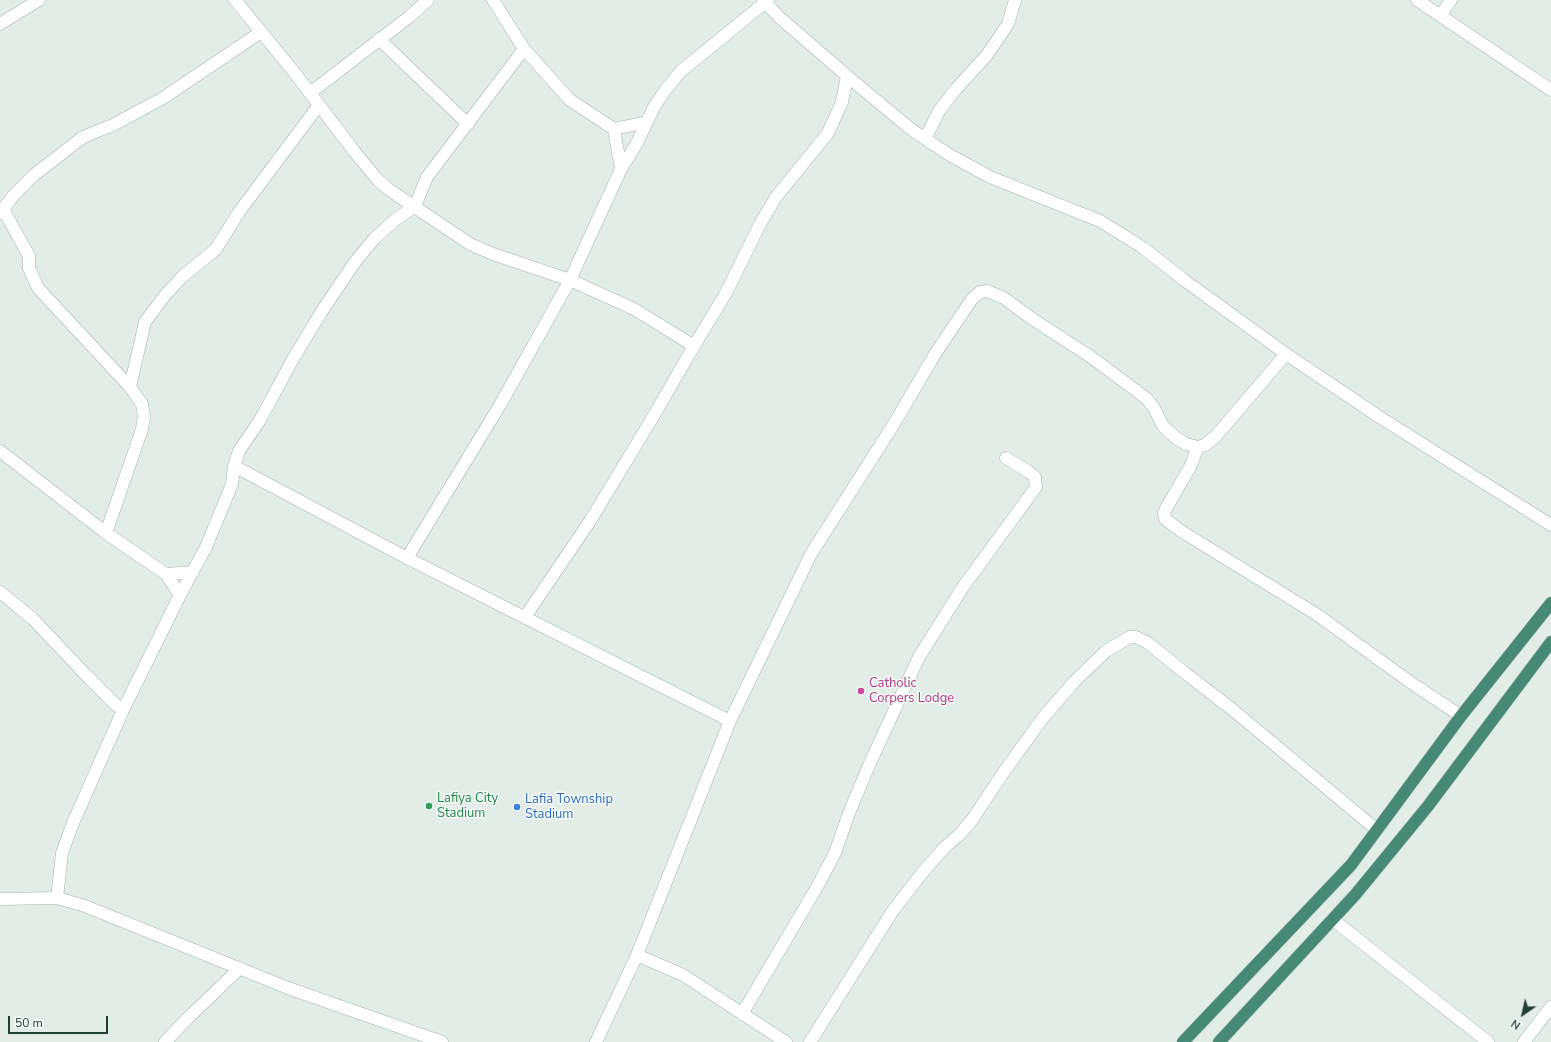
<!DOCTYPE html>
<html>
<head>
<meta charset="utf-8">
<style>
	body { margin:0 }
	#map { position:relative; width:1551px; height:1042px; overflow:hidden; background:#e2ede7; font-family:"Nunito Sans",sans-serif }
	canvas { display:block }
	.north { position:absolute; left:1503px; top:994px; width:40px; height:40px; -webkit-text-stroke:3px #f2f9f5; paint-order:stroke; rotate:214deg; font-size:11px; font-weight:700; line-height:16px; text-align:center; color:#203f35 }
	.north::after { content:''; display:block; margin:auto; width:14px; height:18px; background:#203f35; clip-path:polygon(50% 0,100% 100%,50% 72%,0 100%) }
	.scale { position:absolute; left:8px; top:1016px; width:100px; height:18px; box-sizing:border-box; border:2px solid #203f35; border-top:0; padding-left:5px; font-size:12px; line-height:14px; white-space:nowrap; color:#203f35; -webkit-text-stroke:3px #f2f9f5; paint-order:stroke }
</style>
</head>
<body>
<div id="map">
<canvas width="1551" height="1042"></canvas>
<div class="north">N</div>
<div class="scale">50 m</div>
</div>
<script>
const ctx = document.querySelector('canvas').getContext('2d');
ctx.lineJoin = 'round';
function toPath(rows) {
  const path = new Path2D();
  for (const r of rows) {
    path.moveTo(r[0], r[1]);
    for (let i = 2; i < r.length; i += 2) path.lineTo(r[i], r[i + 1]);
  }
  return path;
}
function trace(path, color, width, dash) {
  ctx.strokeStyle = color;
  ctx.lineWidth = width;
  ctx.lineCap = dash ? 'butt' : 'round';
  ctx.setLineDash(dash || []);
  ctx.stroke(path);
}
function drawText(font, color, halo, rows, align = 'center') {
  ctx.font = font + ' "Nunito Sans",sans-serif';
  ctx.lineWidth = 3;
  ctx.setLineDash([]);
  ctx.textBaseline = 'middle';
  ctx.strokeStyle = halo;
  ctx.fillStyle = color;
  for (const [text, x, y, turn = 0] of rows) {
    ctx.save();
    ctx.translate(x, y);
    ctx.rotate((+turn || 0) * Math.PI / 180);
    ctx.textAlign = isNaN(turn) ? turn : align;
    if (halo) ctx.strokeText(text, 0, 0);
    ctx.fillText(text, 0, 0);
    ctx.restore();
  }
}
const minor = toPath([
	[235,0,294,72,354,151,377,179,388,189,470,244,493,254,570,280,500,405,407,558],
	[493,0,524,49,570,100,614,129],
	[763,0,779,17,853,81,912,130,948,154,990,177,1100,221,1142,247,1184,280,1286,354,1381,418,1551,525],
	[768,0,681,71,664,92,654,107,637,143,621,169,570,280,634,309,694,346,726,293,760,224,776,197,828,133,842,102,847,76],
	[1417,0,1551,90],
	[1441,15,1451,0],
	[0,24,39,0],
	[379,39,468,124],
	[310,93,409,17,428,0],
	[925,139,939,111,956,89,987,55,1008,24,1015,0],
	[621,169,614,129,647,122],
	[3,209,29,256,29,268,38,288,130,387,142,404,144,416,142,429,106,533],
	[0,213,14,195,34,175,83,137,113,125,163,98,261,32],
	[130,387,145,322,166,294,183,276,216,249,239,212,319,105],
	[1198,447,1190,467,1164,512,1165,519,1181,531,1316,614,1410,682,1461,716],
	[0,451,106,533,166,574,180,595],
	[234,466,407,558,730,721],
	[166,574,193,572],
	[0,592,33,619,86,675,115,704,123,710],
	[525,617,590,521,650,422,694,346],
	[57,898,62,853,73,823,123,710,180,595,206,547,232,484,234,466,239,451,260,420,293,359,322,311,355,262,374,239,395,220,415,206,427,177,524,49],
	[0,899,57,898,85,906,288,988,442,1042],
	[1332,919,1488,1042],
	[637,955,730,721,811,554,892,427,935,354,972,299,980,292,987,291,1004,298,1031,318,1091,357,1138,392,1147,399,1154,408,1163,426,1176,438,1186,444,1198,447,1205,445,1216,436,1286,354],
	[742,1014,817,887,835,853,849,813,870,763,919,657,963,587,1036,487,1035,477,1029,472,1006,458],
	[165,1042,188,1018,240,968],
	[596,1042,637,955,683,975,786,1042],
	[810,1042,892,912,922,873,945,847,960,834,972,820,1001,776,1042,719,1074,682,1106,651,1130,637,1136,637,1148,643,1185,673,1233,710,1377,830],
	[1524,1042,1551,1007]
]);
const trunk = toPath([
	[1183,1042,1351,865,1461,716,1551,603],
	[1219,1042,1355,895,1428,806,1551,642]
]);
trace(minor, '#a4b5ae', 13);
trace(trunk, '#c1c9c6', 13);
trace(minor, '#fff', 12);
trace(trunk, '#468a76', 12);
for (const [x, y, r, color] of [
	[861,691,4,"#d1479c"],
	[429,806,4,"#2e9e5b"],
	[517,807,4,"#3f7fe0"]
]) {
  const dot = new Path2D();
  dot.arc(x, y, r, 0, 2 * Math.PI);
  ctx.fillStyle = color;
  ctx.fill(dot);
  trace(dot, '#f2f9f5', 1.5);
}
drawText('13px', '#b23c85', '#f2f9f5', [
	["Catholic",869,684],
	["Corpers Lodge",869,699]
], 'left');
drawText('13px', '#27864d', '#f2f9f5', [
	["Lafiya City",437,799],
	["Stadium",437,814]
], 'left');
drawText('13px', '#366cbe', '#f2f9f5', [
	["Lafia Township",525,800],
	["Stadium",525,815]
], 'left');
</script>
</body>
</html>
